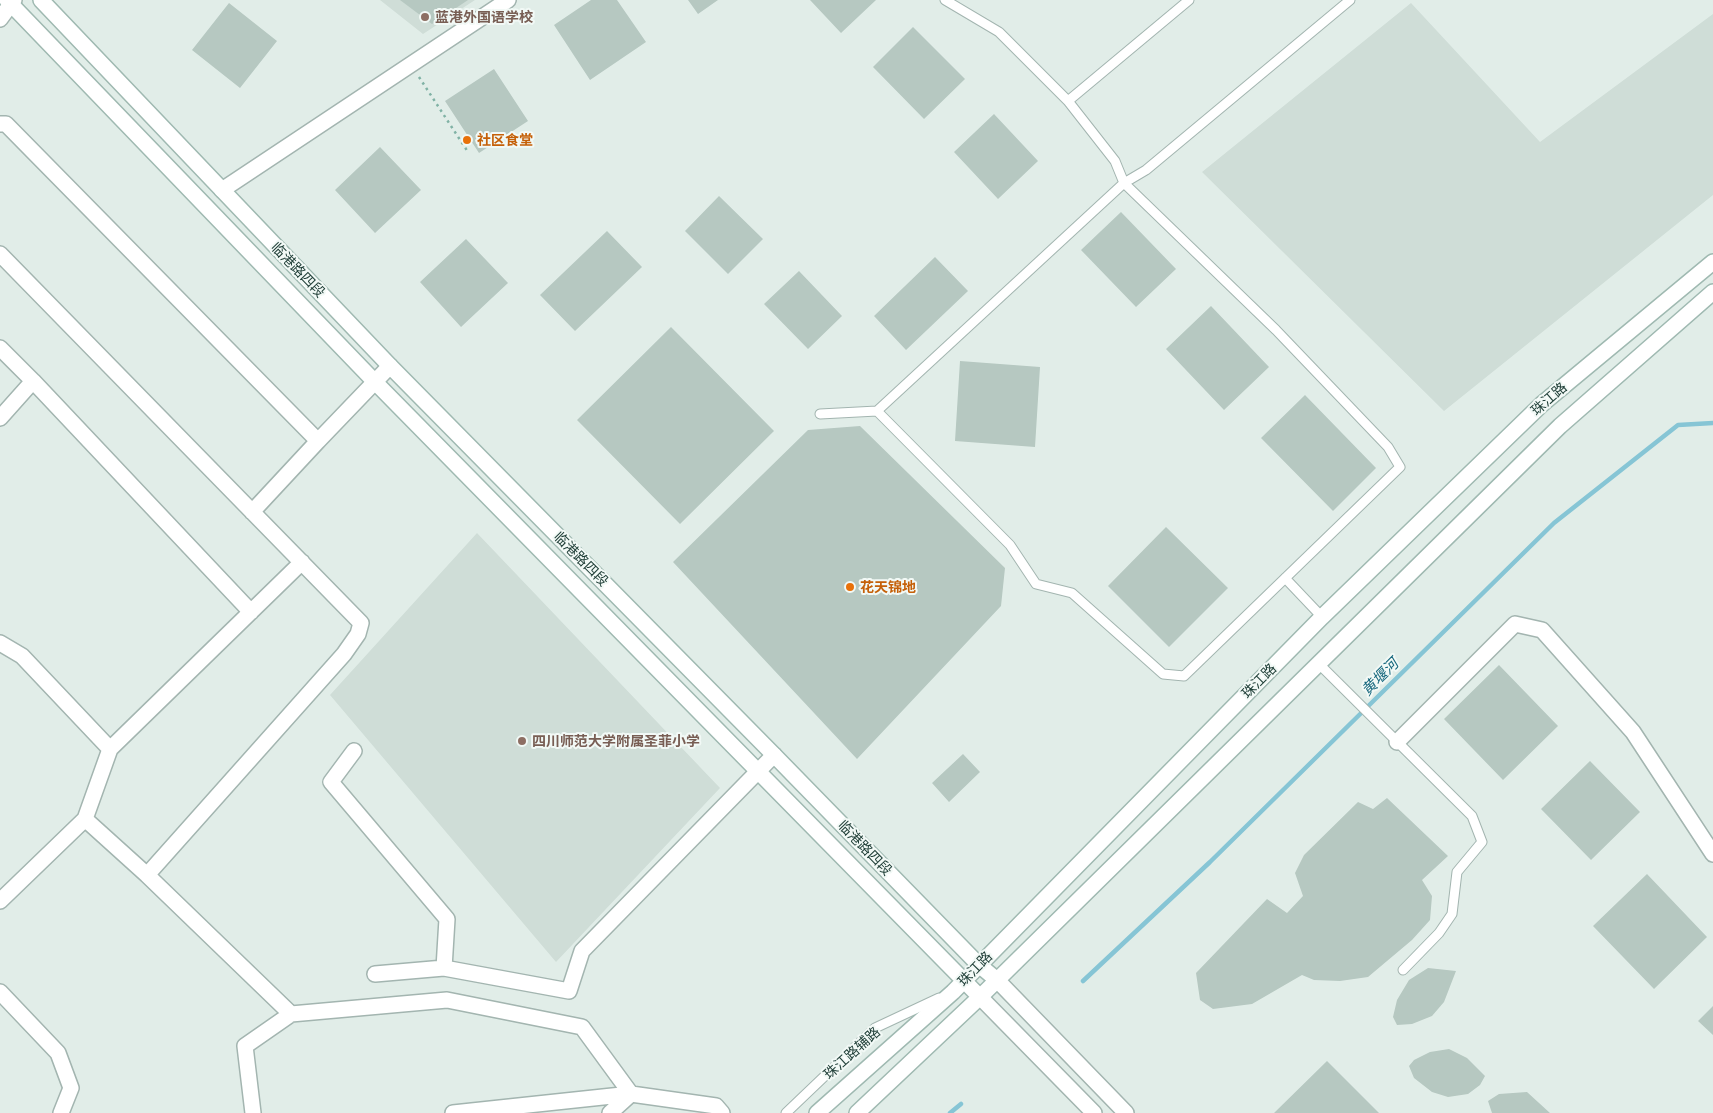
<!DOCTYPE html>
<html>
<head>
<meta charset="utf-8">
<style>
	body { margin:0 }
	canvas { display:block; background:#e1ede8 }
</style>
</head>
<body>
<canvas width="1713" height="1113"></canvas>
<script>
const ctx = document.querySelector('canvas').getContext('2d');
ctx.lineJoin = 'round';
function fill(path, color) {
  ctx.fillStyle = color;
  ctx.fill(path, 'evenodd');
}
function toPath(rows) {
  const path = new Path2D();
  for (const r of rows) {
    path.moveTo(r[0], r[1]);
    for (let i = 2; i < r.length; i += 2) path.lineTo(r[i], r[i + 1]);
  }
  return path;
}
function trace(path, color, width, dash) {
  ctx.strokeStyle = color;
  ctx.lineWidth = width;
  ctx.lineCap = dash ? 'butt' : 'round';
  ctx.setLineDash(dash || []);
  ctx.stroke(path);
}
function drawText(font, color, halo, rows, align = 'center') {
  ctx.font = font + ' Barlow,"Noto Sans SC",sans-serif';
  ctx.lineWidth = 4;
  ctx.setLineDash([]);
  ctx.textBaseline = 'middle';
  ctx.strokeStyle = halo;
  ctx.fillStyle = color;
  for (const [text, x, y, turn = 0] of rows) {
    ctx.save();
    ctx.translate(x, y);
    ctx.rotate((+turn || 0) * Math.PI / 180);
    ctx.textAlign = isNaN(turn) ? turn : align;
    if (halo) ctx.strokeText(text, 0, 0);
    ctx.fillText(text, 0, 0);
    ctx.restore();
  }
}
fill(toPath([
	[380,0,475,0,423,34],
	[1411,3,1540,142,1713,14,1713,195,1444,411,1202,172],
	[477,533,720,788,556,962,330,695]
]), '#cfddd7');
trace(toPath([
	[1083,981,1210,862,1554,523,1678,425,1713,423],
	[950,1113,961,1104]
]), '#86c5d5', 4.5);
fill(toPath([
	[400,0,468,0,432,24],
	[591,0,617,0,646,42,590,80,554,25],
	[688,0,718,0,698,14],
	[810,0,876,0,841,33],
	[229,3,277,41,240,88,192,50],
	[913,27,965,79,924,119,873,67],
	[494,69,528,121,479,153,445,101],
	[994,114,1038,161,998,199,954,152],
	[380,147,421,190,375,233,335,190],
	[719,196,763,239,728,274,685,231],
	[1121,212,1176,269,1136,307,1081,250],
	[607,231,642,267,575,331,540,295],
	[466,239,508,283,461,327,420,282],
	[935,257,968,291,906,350,874,316],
	[799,271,842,316,808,349,764,304],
	[1211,306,1269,367,1224,410,1166,349],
	[671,327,774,431,680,524,577,420],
	[960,361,1040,367,1035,447,955,441],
	[1305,395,1376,468,1333,511,1261,438],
	[860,426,1005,568,1001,606,857,759,673,562,808,430],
	[1166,527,1228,588,1169,647,1108,586],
	[1499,665,1558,726,1503,780,1444,719],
	[963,754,980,772,949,802,932,783],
	[1590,761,1640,812,1591,860,1541,809],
	[1387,798,1448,856,1422,880,1432,896,1430,920,1412,940,1368,977,1340,981,1314,980,1302,975,1252,1004,1213,1009,1200,1000,1196,973,1267,899,1287,913,1303,896,1295,873,1304,855,1358,802,1373,809],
	[1647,874,1707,937,1654,989,1593,926],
	[1428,968,1456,971,1444,1002,1432,1016,1412,1024,1397,1025,1393,1017,1397,1000,1409,980],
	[1713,1006,1713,1035,1698,1021],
	[1449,1049,1467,1058,1485,1076,1480,1085,1468,1094,1448,1097,1432,1092,1414,1078,1409,1066,1414,1060,1430,1052],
	[1327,1061,1379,1113,1274,1113],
	[1527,1092,1550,1113,1492,1113,1488,1101,1499,1094]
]), '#b6c8c1');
const service = toPath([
	[1068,101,1189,0],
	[877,411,1010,545,1036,584,1072,593,1163,674,1184,676,1400,467,1388,447,1276,330,1124,183,1146,170,1350,0],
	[820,414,877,411,1124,183,1115,161,1068,101,999,32,945,0],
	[1285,578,1322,617],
	[1319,664,1472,816,1482,842,1457,872,1452,914,1439,933,1403,970],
	[786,1113,875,1028,939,998]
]);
const minor = toPath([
	[0,124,6,124,318,441,390,366],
	[222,190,508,0],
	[0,254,361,623,358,634,344,654,147,875,291,1014,447,1000,582,1027,631,1094,716,1106,722,1113],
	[0,348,33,381,0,418],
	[33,381,251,612],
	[252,512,318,441],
	[0,643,22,656,110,749,85,819,0,901],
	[1397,742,1515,624,1542,630,1633,732,1713,854],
	[110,749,302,562],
	[354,751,331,782,447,919,444,968],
	[85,819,147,875],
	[375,974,444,968,569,991,582,951,774,755],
	[0,992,58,1053,71,1088,61,1113],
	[253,1113,245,1046,291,1014],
	[453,1113,631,1094],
	[610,1113,631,1094]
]);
const tertiary = toPath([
	[0,19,14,0],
	[997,980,1126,1113],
	[980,997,1094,1113]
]);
const secondary = toPath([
	[7,0,375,382,980,997],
	[41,0,390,366,774,755,979,965,997,980],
	[817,1113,953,992,1322,617,1542,404,1713,262],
	[857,1113,980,997,1560,426,1713,292]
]);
trace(service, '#a3b5b0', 11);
trace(minor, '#a3b5b0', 18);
trace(tertiary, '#a3b5b0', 18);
trace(secondary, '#9fb9b1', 18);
trace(toPath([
	[419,77,468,152]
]), '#80b2a5', 2.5, [2.5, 4]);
trace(service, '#fff', 9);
trace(minor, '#fff', 15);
trace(tertiary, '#fff', 15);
trace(secondary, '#fff', 15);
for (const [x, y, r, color] of [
	[425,17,5,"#8d6e63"],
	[467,140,5,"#e8710a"],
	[850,587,5,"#e8710a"],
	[522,741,5,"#8d6e63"]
]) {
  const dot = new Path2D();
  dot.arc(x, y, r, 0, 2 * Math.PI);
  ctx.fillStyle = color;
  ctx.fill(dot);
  trace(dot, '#f2f9f6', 2);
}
drawText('bold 14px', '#785e54', '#f2f9f6', [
	["蓝港外国语学校",435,17],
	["四川师范大学附属圣菲小学",532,741]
], 'left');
drawText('bold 14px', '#c56008', '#f2f9f6', [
	["社区食堂",477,140],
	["花天锦地",860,587]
], 'left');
drawText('14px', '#203f38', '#f2f9f6', [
	["临港路四段",298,270,46],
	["珠江路",1549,399,-41],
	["临港路四段",581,559,45],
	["珠江路",1259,681,-45],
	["临港路四段",865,848,46],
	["珠江路",975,969,-46],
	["珠江路辅路",852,1053,-42]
]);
drawText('italic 15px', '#17687e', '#f2f9f6', [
	["黄堰河",1380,677,-45]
]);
</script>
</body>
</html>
